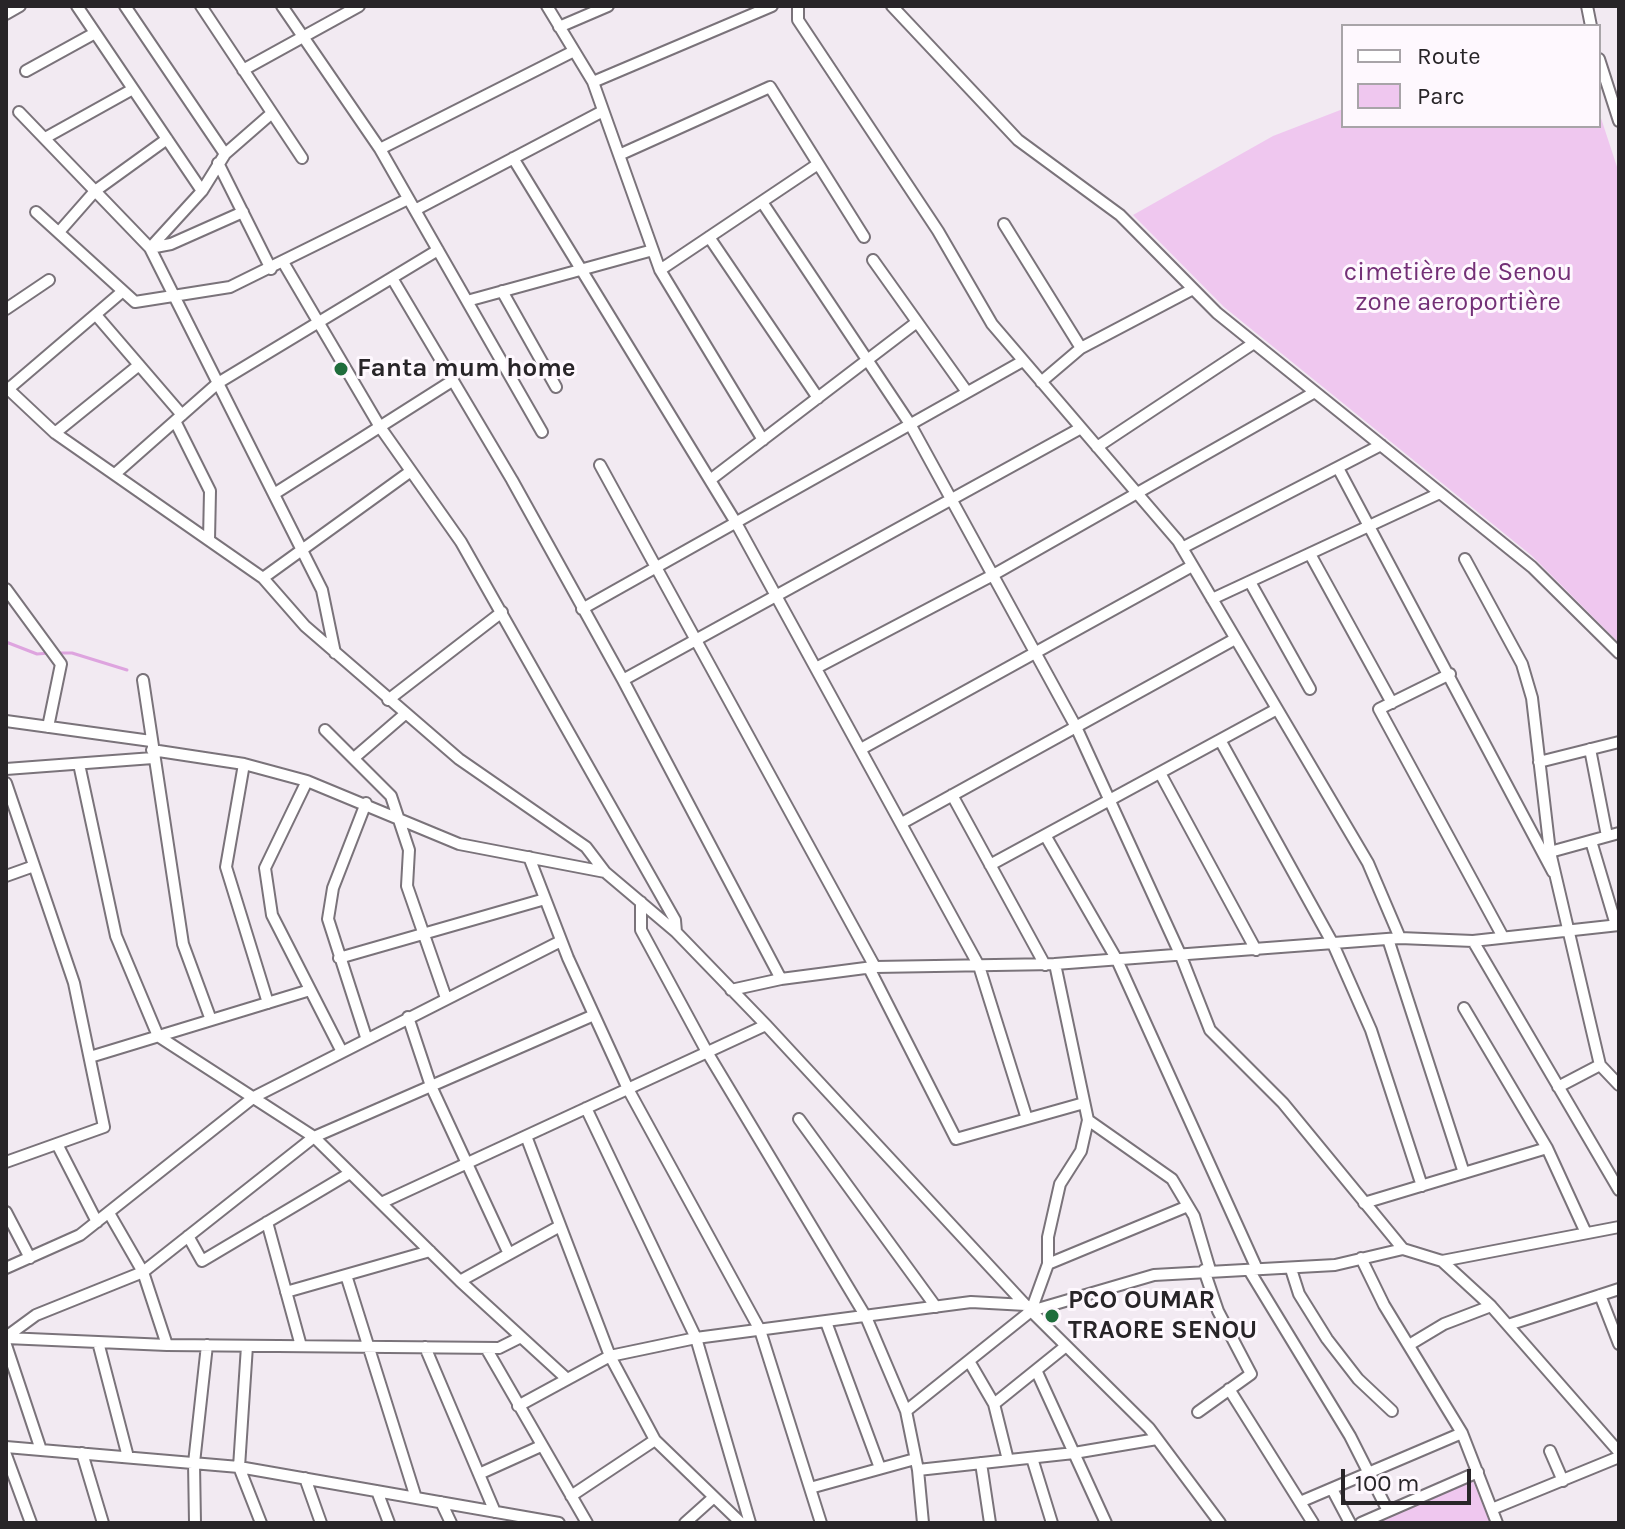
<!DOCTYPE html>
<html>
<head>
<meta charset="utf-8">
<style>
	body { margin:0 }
	#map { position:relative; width:1625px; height:1529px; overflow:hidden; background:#f2eaf2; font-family:Karla,sans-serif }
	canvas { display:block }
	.frame { position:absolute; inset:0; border:8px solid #282528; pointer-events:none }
	.legend { position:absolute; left:1341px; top:24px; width:260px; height:104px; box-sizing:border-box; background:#fef8fe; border:2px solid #a8a4a8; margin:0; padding:10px 14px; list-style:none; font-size:24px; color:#282528 }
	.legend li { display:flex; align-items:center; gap:16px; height:40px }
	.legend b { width:40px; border:2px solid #a8a4a8 }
	.scale { position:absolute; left:1341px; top:1469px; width:130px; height:36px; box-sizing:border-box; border:4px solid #282528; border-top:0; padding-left:10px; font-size:24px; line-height:28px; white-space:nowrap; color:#282528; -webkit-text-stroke:6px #fef8fe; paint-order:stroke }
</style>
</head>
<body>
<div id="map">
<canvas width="1625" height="1529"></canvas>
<div class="frame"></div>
<ul class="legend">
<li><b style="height:10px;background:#fff"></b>Route</li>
<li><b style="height:22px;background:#efc7ef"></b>Parc</li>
</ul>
<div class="scale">100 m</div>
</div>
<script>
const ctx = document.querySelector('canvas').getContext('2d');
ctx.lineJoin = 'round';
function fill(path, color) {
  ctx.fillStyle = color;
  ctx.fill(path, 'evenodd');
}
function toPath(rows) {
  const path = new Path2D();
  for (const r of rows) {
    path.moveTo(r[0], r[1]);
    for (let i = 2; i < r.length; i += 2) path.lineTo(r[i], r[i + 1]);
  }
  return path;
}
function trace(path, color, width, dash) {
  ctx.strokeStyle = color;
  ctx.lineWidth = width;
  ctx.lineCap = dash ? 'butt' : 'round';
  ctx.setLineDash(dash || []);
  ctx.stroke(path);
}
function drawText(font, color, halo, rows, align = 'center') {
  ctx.font = font + ' Karla,sans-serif';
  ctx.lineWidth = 6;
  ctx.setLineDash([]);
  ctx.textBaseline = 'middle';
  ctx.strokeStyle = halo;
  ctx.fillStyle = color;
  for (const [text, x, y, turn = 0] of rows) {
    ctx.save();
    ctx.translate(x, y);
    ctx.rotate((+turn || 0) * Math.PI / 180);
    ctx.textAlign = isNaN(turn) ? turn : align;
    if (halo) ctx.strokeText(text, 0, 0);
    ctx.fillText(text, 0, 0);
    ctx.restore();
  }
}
fill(toPath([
	[1343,109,1343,126,1599,126,1599,112,1619,173,1619,643,1531,555,1224,307,1133,215,1273,136],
	[1473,1481,1490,1523,1373,1523]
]), '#efc7ef');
trace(toPath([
	[6,642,37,654,50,653],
	[58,653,72,653,127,670]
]), '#dea4df', 3);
const minor = toPath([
	[77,6,202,191],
	[125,6,225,154],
	[201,6,302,158],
	[282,6,380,149,542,432],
	[547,6,593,82,660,270,763,440],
	[798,6,798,20,938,231,992,324,1178,541,1368,863,1400,938],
	[892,6,1018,140,1120,215,1217,313,1532,567,1619,653],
	[1587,6,1591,26],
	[6,14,20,6],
	[559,27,608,6],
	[1599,59,1619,121],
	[243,70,359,6],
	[26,71,95,33],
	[593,82,772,6],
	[19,112,150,248,322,590,335,653],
	[45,138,133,89],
	[380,149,574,51],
	[619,155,770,87,864,237],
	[513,158,735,521,979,966,1027,1119],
	[218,163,271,269],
	[762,202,910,424,1076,727,1181,956,1210,1030,1283,1103,1403,1249],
	[415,210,603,111],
	[36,212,135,302,230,287,408,199],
	[1004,224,1081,348],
	[59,232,95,191,167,139],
	[709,237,818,398],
	[150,248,202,191,225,154,272,113],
	[150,248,171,244,243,212],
	[873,260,967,392],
	[283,262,380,427,461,542,675,920,676,932],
	[660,270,818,164],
	[392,278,512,480,623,680,781,979],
	[502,291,556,387],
	[467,301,653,250],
	[6,309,49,280],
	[96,315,182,415],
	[1041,382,1081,348,1193,289],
	[6,387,55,433,263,578,305,626,459,759,586,847,605,872,676,932,766,1025,1031,1311,1149,1428,1220,1523],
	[6,391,123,291],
	[175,421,210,491,209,540],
	[55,433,139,365],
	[1097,447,1254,343],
	[600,465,875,967,1055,964],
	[1338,468,1553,872],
	[115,474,218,383,438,250],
	[710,480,917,322],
	[274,494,452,381],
	[1182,548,1381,445],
	[1310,554,1392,703],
	[1465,559,1522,664,1532,698,1550,852],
	[263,578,411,471],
	[1250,582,1310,689],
	[6,589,61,664,48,727],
	[1212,599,1440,493],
	[582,609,1023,361],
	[816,668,993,575,1315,392],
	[1450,674,1379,709,1503,937],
	[143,680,183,944,211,1020],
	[623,680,1081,428],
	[388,700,502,612],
	[6,721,151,741],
	[325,730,391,796,409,850,407,886,446,998],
	[1220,740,1333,944,1371,1030,1422,1186],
	[861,749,1192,566],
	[1590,749,1607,836],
	[152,750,244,764,307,781,459,844,605,872],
	[354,758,405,714],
	[1539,762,1619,742],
	[79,764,116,936,158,1036,314,1137,460,1281,567,1379],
	[244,764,226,867,268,1003],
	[6,769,153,758],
	[1160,773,1256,950],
	[307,781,265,868,272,915,341,1050],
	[6,783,74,983,104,1127,6,1162],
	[952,795,1045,965],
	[902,823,1235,639],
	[1619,833,1550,852,1600,1065,1619,1085],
	[1045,835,1117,960,1257,1269],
	[1591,841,1616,925],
	[529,857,568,958,628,1089,760,1330,821,1523],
	[990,865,1277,709],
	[6,876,34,866],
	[641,902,641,930,707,1052,866,1317,906,1411,918,1470,923,1523],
	[1388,939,1464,1173],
	[1473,941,1619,1190],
	[339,958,545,899],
	[869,968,956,1139,1084,1103],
	[731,990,781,979,873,967],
	[1464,1008,1547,1148,1586,1233],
	[408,1017,431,1086,509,1254],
	[366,1037,328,919,333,888,366,803],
	[90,1057,310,990],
	[1558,1087,1600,1065],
	[586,1108,696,1338,750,1523],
	[799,1119,936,1307],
	[1088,1120,1172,1179,1194,1216,1210,1270],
	[526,1136,610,1356,655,1440,741,1523],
	[57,1144,97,1222],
	[381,1203,766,1025],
	[1364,1203,1547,1148],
	[6,1212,30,1258],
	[109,1213,143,1272,167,1345],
	[267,1222,301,1346],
	[188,1236,202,1261,350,1173],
	[1361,1258,1384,1305,1462,1433,1497,1523],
	[1442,1261,1619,1227],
	[1048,1264,1188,1206],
	[6,1268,80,1235,254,1097,561,941],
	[1291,1269,1299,1294,1327,1339,1358,1379,1392,1411],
	[1249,1270,1350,1436,1388,1511],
	[346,1275,416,1498],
	[460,1281,560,1226],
	[286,1292,430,1251],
	[1600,1295,1619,1344],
	[1031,1311,1048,1264,1048,1237,1060,1184,1081,1151,1088,1120,1055,964,1400,938,1473,941,1619,925],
	[826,1322,880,1468],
	[1508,1325,1619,1289],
	[6,1337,36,1315,143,1272,314,1137,594,1015],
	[6,1338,167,1345,499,1348,521,1337],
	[98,1342,128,1457],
	[6,1345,41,1450],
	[1409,1345,1444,1324,1491,1306],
	[247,1346,239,1467,261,1523],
	[425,1347,495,1512],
	[486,1348,587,1523],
	[969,1361,994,1404,1008,1460],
	[1036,1370,1106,1523],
	[1229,1389,1313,1523],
	[994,1404,1066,1346],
	[518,1406,610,1356,696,1338,971,1302,1026,1305],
	[906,1411,1031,1311,1154,1275,1335,1265,1403,1249,1442,1261,1491,1306,1619,1452],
	[1198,1412,1251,1374,1218,1311,1204,1270],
	[6,1447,239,1467,559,1523],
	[1550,1451,1563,1481],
	[82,1453,103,1523],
	[6,1455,31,1523],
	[1032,1458,1052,1523],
	[981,1463,990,1523],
	[918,1470,1074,1453,1157,1439],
	[479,1474,541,1446],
	[305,1478,321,1523],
	[810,1488,915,1459],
	[1332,1489,1350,1523],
	[377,1491,389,1523],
	[571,1496,655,1440],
	[441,1502,451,1523],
	[1300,1502,1462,1433],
	[1492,1509,1619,1457],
	[195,1523,194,1463,207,1345],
	[685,1523,714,1497],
	[1361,1523,1478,1472]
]);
trace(minor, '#7a737a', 14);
trace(minor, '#fff', 10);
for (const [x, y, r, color] of [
	[341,369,8,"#1f6d3c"],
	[1052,1316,8,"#1f6d3c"]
]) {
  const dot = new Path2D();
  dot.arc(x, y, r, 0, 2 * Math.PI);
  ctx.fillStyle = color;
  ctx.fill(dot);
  trace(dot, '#fef8fe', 3);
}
drawText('26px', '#732f76', '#fef8fe', [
	["cimetière de Senou",1458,273],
	["zone aeroportière",1458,303]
]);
drawText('bold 26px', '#282528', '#fef8fe', [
	["Fanta mum home",357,369],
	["PCO OUMAR",1068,1301],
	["TRAORE SENOU",1068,1331]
], 'left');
</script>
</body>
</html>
